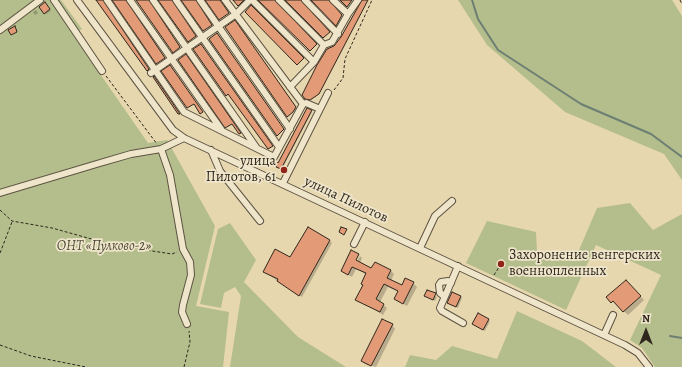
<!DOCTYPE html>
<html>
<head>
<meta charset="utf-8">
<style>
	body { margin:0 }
	#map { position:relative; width:682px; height:367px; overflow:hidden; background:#e7d7af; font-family:Alegreya,serif }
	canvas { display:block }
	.north { position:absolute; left:626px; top:311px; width:40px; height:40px; -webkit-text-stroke:3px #efe5cb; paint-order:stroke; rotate:0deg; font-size:11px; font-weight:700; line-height:16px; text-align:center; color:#2f271d }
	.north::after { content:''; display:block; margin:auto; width:14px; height:18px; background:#2f271d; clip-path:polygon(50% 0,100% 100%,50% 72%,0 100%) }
</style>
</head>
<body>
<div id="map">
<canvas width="682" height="367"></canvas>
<div class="north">N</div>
</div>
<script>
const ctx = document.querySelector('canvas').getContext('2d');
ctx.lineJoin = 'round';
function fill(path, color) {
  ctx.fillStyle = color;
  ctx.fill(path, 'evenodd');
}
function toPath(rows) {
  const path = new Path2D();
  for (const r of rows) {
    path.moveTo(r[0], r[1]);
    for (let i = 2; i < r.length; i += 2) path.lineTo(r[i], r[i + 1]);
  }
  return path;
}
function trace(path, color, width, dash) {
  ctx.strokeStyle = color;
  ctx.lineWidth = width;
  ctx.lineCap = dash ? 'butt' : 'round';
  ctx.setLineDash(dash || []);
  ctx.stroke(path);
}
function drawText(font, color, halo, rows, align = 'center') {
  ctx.font = font + ' Alegreya,serif';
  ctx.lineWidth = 3.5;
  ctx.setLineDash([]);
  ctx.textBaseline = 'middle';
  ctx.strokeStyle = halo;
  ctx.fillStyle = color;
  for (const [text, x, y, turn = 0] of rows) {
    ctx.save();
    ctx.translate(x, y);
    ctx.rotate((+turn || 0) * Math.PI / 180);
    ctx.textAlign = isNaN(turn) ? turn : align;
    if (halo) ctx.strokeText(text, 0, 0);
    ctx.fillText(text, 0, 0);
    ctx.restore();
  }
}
fill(toPath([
	[0,0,61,0,82,29,73,35,148,143,167,140,215,226,196,306,229,312,223,367,0,367],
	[458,0,672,0,682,16,682,180,664,154,565,112,487,45],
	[630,203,653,230,682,214,682,367,655,367,642,348,630,340,661,275,596,245,566,310,466,263,487,221,536,232,537,252,579,250,597,208],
	[230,223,256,260,244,282,298,337,346,367,230,367,241,296,235,287,224,293,221,308,200,304,218,229],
	[517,311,582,341,616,367,405,367,410,355,436,360,452,346,497,359]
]), '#b4be8c');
fill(toPath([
	[363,0,368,0,319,94,311,100,306,99],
	[47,5,51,11,46,14,45,13],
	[36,10,38,13,35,15,33,12],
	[235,22,296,108,288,117,288,116],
	[307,110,312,112,282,169,278,167],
	[329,240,332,243,302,297,264,272],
	[360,256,362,258,360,263,372,269,375,263,391,271,394,274,391,281,402,287,413,283,417,287,407,306,395,299,399,292,388,287,380,302,387,308,383,315,357,299,364,285,367,275,356,269,352,277,342,271,353,264,355,265],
	[626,281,644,300,628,315,608,297],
	[428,291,437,297,435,301,425,296],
	[460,297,462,298,458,308,450,304],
	[488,320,490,321,485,331,475,325],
	[392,325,395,329,376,367,365,364,362,361]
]), '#0003');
trace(toPath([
	[472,0,478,19,498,50,581,104,651,134,682,157],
	[670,336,682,338]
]), '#6d7f73', 2);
const building = toPath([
	[96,0,103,0,149,69,147,71,96,0],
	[112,0,126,0,165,58,156,64,112,0],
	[136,0,149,0,180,47,173,53,136,0],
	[158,0,172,0,196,36,188,42,158,0],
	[181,0,196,0,212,25,203,31,181,0],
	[205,0,220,0,229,13,219,20,205,0],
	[233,0,244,0,238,6,233,0],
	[258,0,275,0,317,44,310,51,258,0],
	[285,0,301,0,330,32,323,38,285,0],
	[311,0,329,0,342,15,336,26,311,0],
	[340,0,352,0,347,7,340,0],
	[362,0,368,0,319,94,310,100,305,99,302,95,317,65,327,49,334,46,341,37,362,0],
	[45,2,50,9,44,14,39,7,45,2],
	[251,5,304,58,297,65,245,12,251,5],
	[235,20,296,107,293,112,287,117,225,27,235,20],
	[15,26,17,32,11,35,8,30,15,26],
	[217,33,284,129,277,136,209,39,217,33],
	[201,44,273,146,268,149,228,94,226,96,193,49,201,44],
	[186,54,241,133,239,134,232,124,225,128,178,60,186,54],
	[170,65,203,112,200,114,194,104,187,108,161,71,170,65],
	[154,76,180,114,178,114,153,77,154,76],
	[307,108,312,110,281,169,276,167,277,162,278,163,307,108],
	[308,227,330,240,299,296,277,281,278,279,263,272,275,249,290,257,308,227],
	[341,227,347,229,344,235,339,232,341,227],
	[351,250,359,254,356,260,371,268,375,262,391,270,387,278,402,285,405,278,414,282,403,304,394,299,398,291,384,284,376,299,384,304,380,312,355,300,363,285,361,284,366,273,352,267,348,275,341,271,351,250],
	[626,280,641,296,623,312,613,301,611,303,606,297,626,280],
	[427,290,436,293,433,300,424,296,427,290],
	[452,292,461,296,456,307,447,303,452,292],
	[478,313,489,319,483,330,472,324,478,313],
	[382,319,393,324,371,366,361,361,382,319]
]);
fill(building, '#e39a76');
trace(building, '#2f271d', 1);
const minor = toPath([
	[54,0,102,71],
	[77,0,173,130,184,138,625,345,638,353,649,367],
	[107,0,184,112,274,157,303,104,225,0],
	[130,0,221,129],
	[153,0,256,147],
	[176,0,279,147],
	[200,0,290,129],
	[252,0,314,62],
	[279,0,324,45],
	[305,0,338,34],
	[333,0,348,14],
	[0,30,40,0],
	[151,73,236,14,250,0],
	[290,87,314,62,324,45,332,42,348,14,358,0],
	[303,104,306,103,320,109],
	[161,149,170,175,183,249,190,262,191,275,183,305,182,312,187,324],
	[211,150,220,171,260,221],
	[283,183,328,93],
	[0,193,100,163,131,154,161,149,184,138],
	[354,244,365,222],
	[420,248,435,216,452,201],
	[458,266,440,308,442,311,463,323],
	[444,296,440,293,439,285,441,282,448,281,451,283],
	[604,335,613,315]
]);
trace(minor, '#5d5342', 8);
trace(toPath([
	[680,0,682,4],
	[106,76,157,144],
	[334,90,343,78,345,59,372,0],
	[0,210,12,221,52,228,113,245,172,254,177,252],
	[0,253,12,222],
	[494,275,501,264],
	[0,345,31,356,86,367],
	[184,367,190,342,189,331]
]), '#2f271d', 1, [3, 2]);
trace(minor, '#efe5cb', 6);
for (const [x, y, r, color] of [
	[284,170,4,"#8f2418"],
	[501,264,4,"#8f2418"]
]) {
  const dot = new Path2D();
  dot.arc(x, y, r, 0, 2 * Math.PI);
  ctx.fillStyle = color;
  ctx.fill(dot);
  trace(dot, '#efe5cb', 1.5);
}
drawText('14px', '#2f271d', '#efe5cb', [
	["улица",276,162],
	["Пилотов, 61",276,178],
	["Захоронение венгерских",509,256,"left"],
	["военнопленных",509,272,"left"]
], 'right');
drawText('14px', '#2f271d', '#efe5cb', [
	["улица Пилотов",346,200,25]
]);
drawText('italic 14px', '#504d39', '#efe5cb', [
	["ОНТ «Пулково-2»",104,247]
]);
</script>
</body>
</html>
